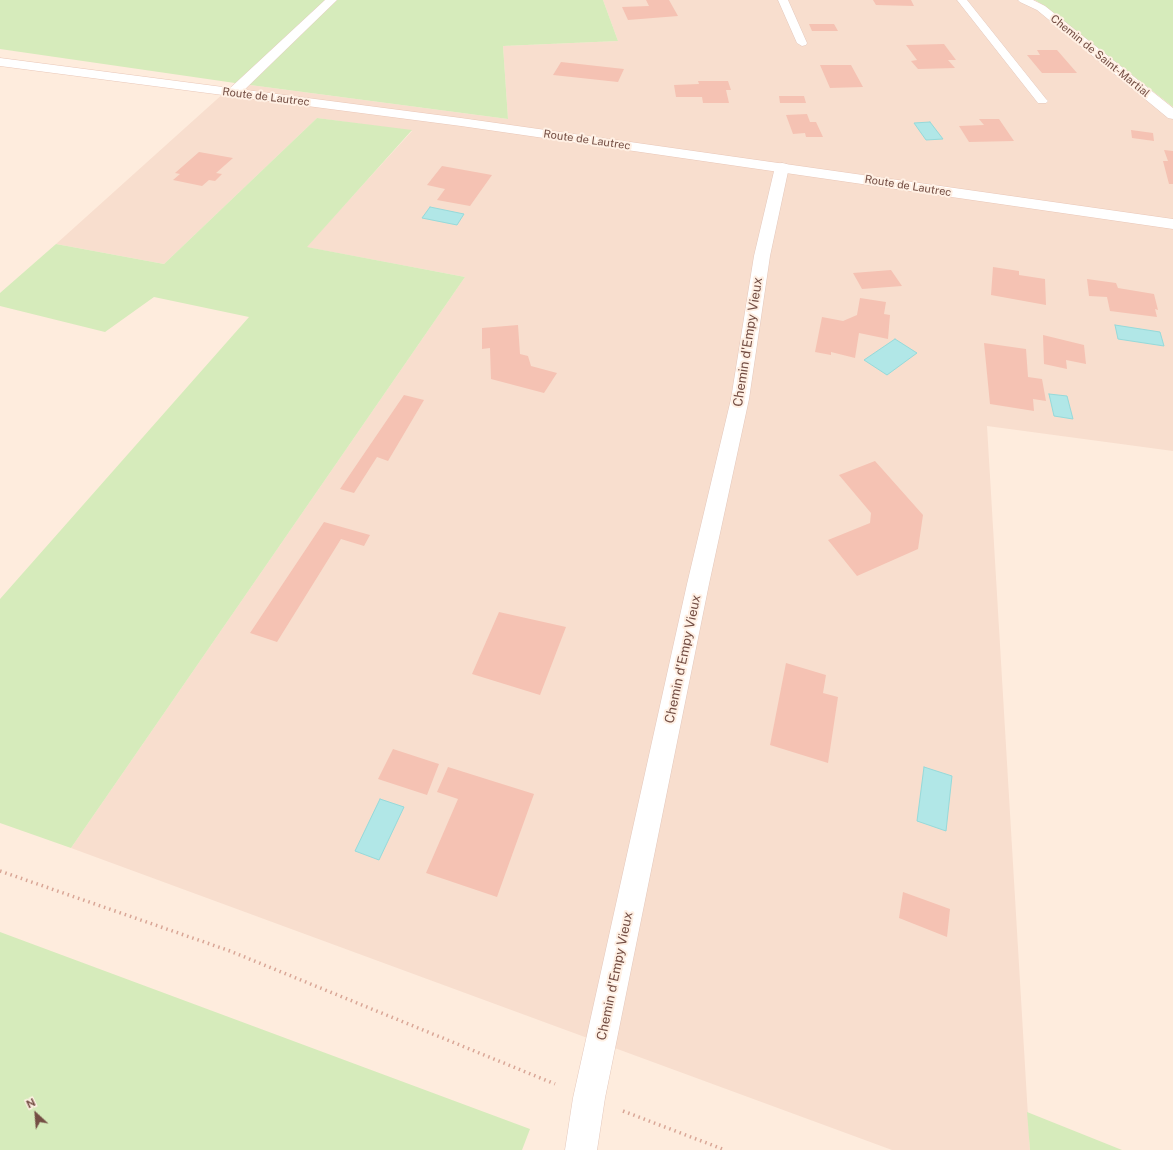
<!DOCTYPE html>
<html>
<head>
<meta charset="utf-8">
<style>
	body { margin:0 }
	#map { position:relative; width:1173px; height:1150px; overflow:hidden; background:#feecdd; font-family:"Public Sans",sans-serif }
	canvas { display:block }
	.north { position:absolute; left:16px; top:1094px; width:40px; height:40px; -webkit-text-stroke:3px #fff0e4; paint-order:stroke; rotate:334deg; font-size:11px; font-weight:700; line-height:16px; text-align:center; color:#744e44 }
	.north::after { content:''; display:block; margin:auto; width:14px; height:18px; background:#744e44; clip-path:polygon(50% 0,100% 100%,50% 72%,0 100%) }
</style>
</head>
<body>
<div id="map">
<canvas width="1173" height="1150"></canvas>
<div class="north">N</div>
</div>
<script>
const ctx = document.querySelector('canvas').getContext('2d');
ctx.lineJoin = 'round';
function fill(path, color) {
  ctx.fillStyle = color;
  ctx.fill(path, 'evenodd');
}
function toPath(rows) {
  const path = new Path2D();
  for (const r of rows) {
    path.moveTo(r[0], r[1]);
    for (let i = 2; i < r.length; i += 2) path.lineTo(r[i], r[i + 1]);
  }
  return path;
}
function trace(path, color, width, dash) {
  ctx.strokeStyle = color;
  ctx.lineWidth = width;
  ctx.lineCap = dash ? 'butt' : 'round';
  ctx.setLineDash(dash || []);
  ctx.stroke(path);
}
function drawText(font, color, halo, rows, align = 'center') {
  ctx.font = font + ' "Public Sans",sans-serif';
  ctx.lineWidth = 4;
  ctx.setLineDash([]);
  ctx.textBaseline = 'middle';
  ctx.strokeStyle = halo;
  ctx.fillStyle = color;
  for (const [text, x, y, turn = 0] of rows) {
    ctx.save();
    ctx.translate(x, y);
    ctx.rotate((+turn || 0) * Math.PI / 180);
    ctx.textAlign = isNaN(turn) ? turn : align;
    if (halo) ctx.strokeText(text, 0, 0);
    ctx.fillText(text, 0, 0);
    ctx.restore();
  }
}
fill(toPath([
	[603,0,1035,0,1173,107,1173,451,987,426,1030,1150,892,1150,71,848,465,277,306,247,412,131,317,118,164,264,56,244,235,83,508,119,503,46,618,41]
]), '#f8dece');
fill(toPath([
	[0,0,603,0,618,41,503,46,508,119,235,83,0,49],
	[1035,0,1173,0,1173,107,1043,5],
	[317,118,412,130,307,247,465,277,71,848,0,823,0,599,249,317,154,297,105,332,0,306,0,293,56,244,164,264],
	[0,932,530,1129,522,1150,0,1150],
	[1027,1112,1122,1150,1030,1150]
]), '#d6ebbb');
const water = toPath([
	[930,122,943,139,926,140,914,123,930,122],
	[430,207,464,214,457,225,422,218,430,207],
	[1115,325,1160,332,1164,346,1118,339,1115,325],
	[895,339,917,353,887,375,864,360,895,339],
	[1049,394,1067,396,1073,419,1054,416,1049,394],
	[924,767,952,776,946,831,917,821,924,767],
	[380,799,404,807,379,860,355,851,380,799]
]);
fill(water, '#b1e7e7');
trace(water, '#96dada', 1);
fill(toPath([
	[646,0,669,0,678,16,628,20,622,7,649,6],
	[873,0,911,0,914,6,876,5],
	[809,24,834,24,838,31,812,31],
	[944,44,956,60,948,60,955,68,918,69,911,61,917,60,906,45],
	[1037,50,1057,50,1077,73,1042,73,1027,55,1040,55],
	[561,62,624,69,618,82,553,75],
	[820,65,851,65,863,87,830,88],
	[698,81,728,81,731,90,726,90,729,103,703,103,702,97,676,97,674,85,699,84],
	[779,96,804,96,806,103,780,103],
	[807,114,810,122,816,122,823,137,806,137,805,133,793,134,786,115],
	[979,119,999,119,1014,141,969,142,959,126,984,125],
	[1131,130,1153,133,1154,141,1132,138],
	[1164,150,1173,151,1173,184,1169,184,1163,161,1168,161],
	[199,152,233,158,216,173,222,174,215,181,209,180,202,186,173,180,180,174,175,173],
	[442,166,492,175,470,206,437,200,445,189,427,185],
	[993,267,1019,271,1019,275,1045,279,1046,305,991,295],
	[891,270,902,286,862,289,853,273],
	[1087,279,1116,283,1118,288,1154,294,1158,310,1155,309,1157,317,1110,311,1107,297,1089,296],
	[860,298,886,302,884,314,890,315,888,339,859,333,855,358,831,352,831,355,815,352,822,317,843,321,857,315],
	[518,325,520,354,528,356,531,366,557,373,544,393,491,379,490,348,482,349,482,328],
	[1043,335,1084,345,1086,364,1066,360,1067,369,1044,364],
	[984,343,1026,349,1028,377,1042,379,1046,401,1033,399,1034,411,990,404],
	[404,395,424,400,388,461,377,457,354,493,340,489],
	[875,461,923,515,918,549,857,576,828,540,870,523,871,513,839,475],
	[324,522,370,535,364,546,341,539,277,642,250,633],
	[499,612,566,627,540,695,472,674],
	[786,663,826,675,823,693,838,697,828,763,770,745],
	[393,749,439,764,427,795,378,779],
	[448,767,534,794,497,897,426,873,458,799,437,792],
	[903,892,950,909,947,937,899,918]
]), '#f5c2b3');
const service = toPath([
	[778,0,788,0,807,43,806,45,802,46,797,43,778,0],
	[957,0,967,0,1046,99,1048,101,1046,103,1038,103,957,0]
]);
const minor = toPath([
	[325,0,337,0,238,96,228,96,227,93,228,90,325,0],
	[1018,0,1033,0,1045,6,1173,108,1173,119,1168,118,1037,10,1020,2,1018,0],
	[782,163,787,164,789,167,770,256,749,399,709,584,605,1098,597,1150,565,1150,573,1098,687,584,731,399,754,256,775,167,777,164,782,163]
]);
const secondary = toPath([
	[0,58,461,118,1173,219,1173,229,461,126,0,66,0,58]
]);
trace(service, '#e4c8bc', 1);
trace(minor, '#e4c8bc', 1);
trace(secondary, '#e9c7b8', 1);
trace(toPath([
	[0,871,230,951,555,1084],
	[623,1111,725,1150]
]), '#d9a696', 3.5, [1.5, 4]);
fill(service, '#fff');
fill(minor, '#fff');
fill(secondary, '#fff');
drawText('11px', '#744e44', '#fff0e4', [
	["Chemin de Saint-Martial",1100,56,39],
	["Route de Lautrec",266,97,7],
	["Route de Lautrec",587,140,8],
	["Route de Lautrec",908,186,9]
]);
drawText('13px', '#744e44', '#fff0e4', [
	["Chemin d'Empy Vieux",748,342,-81],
	["Chemin d'Empy Vieux",683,659,-78],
	["Chemin d'Empy Vieux",615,976,-78]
]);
</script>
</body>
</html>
